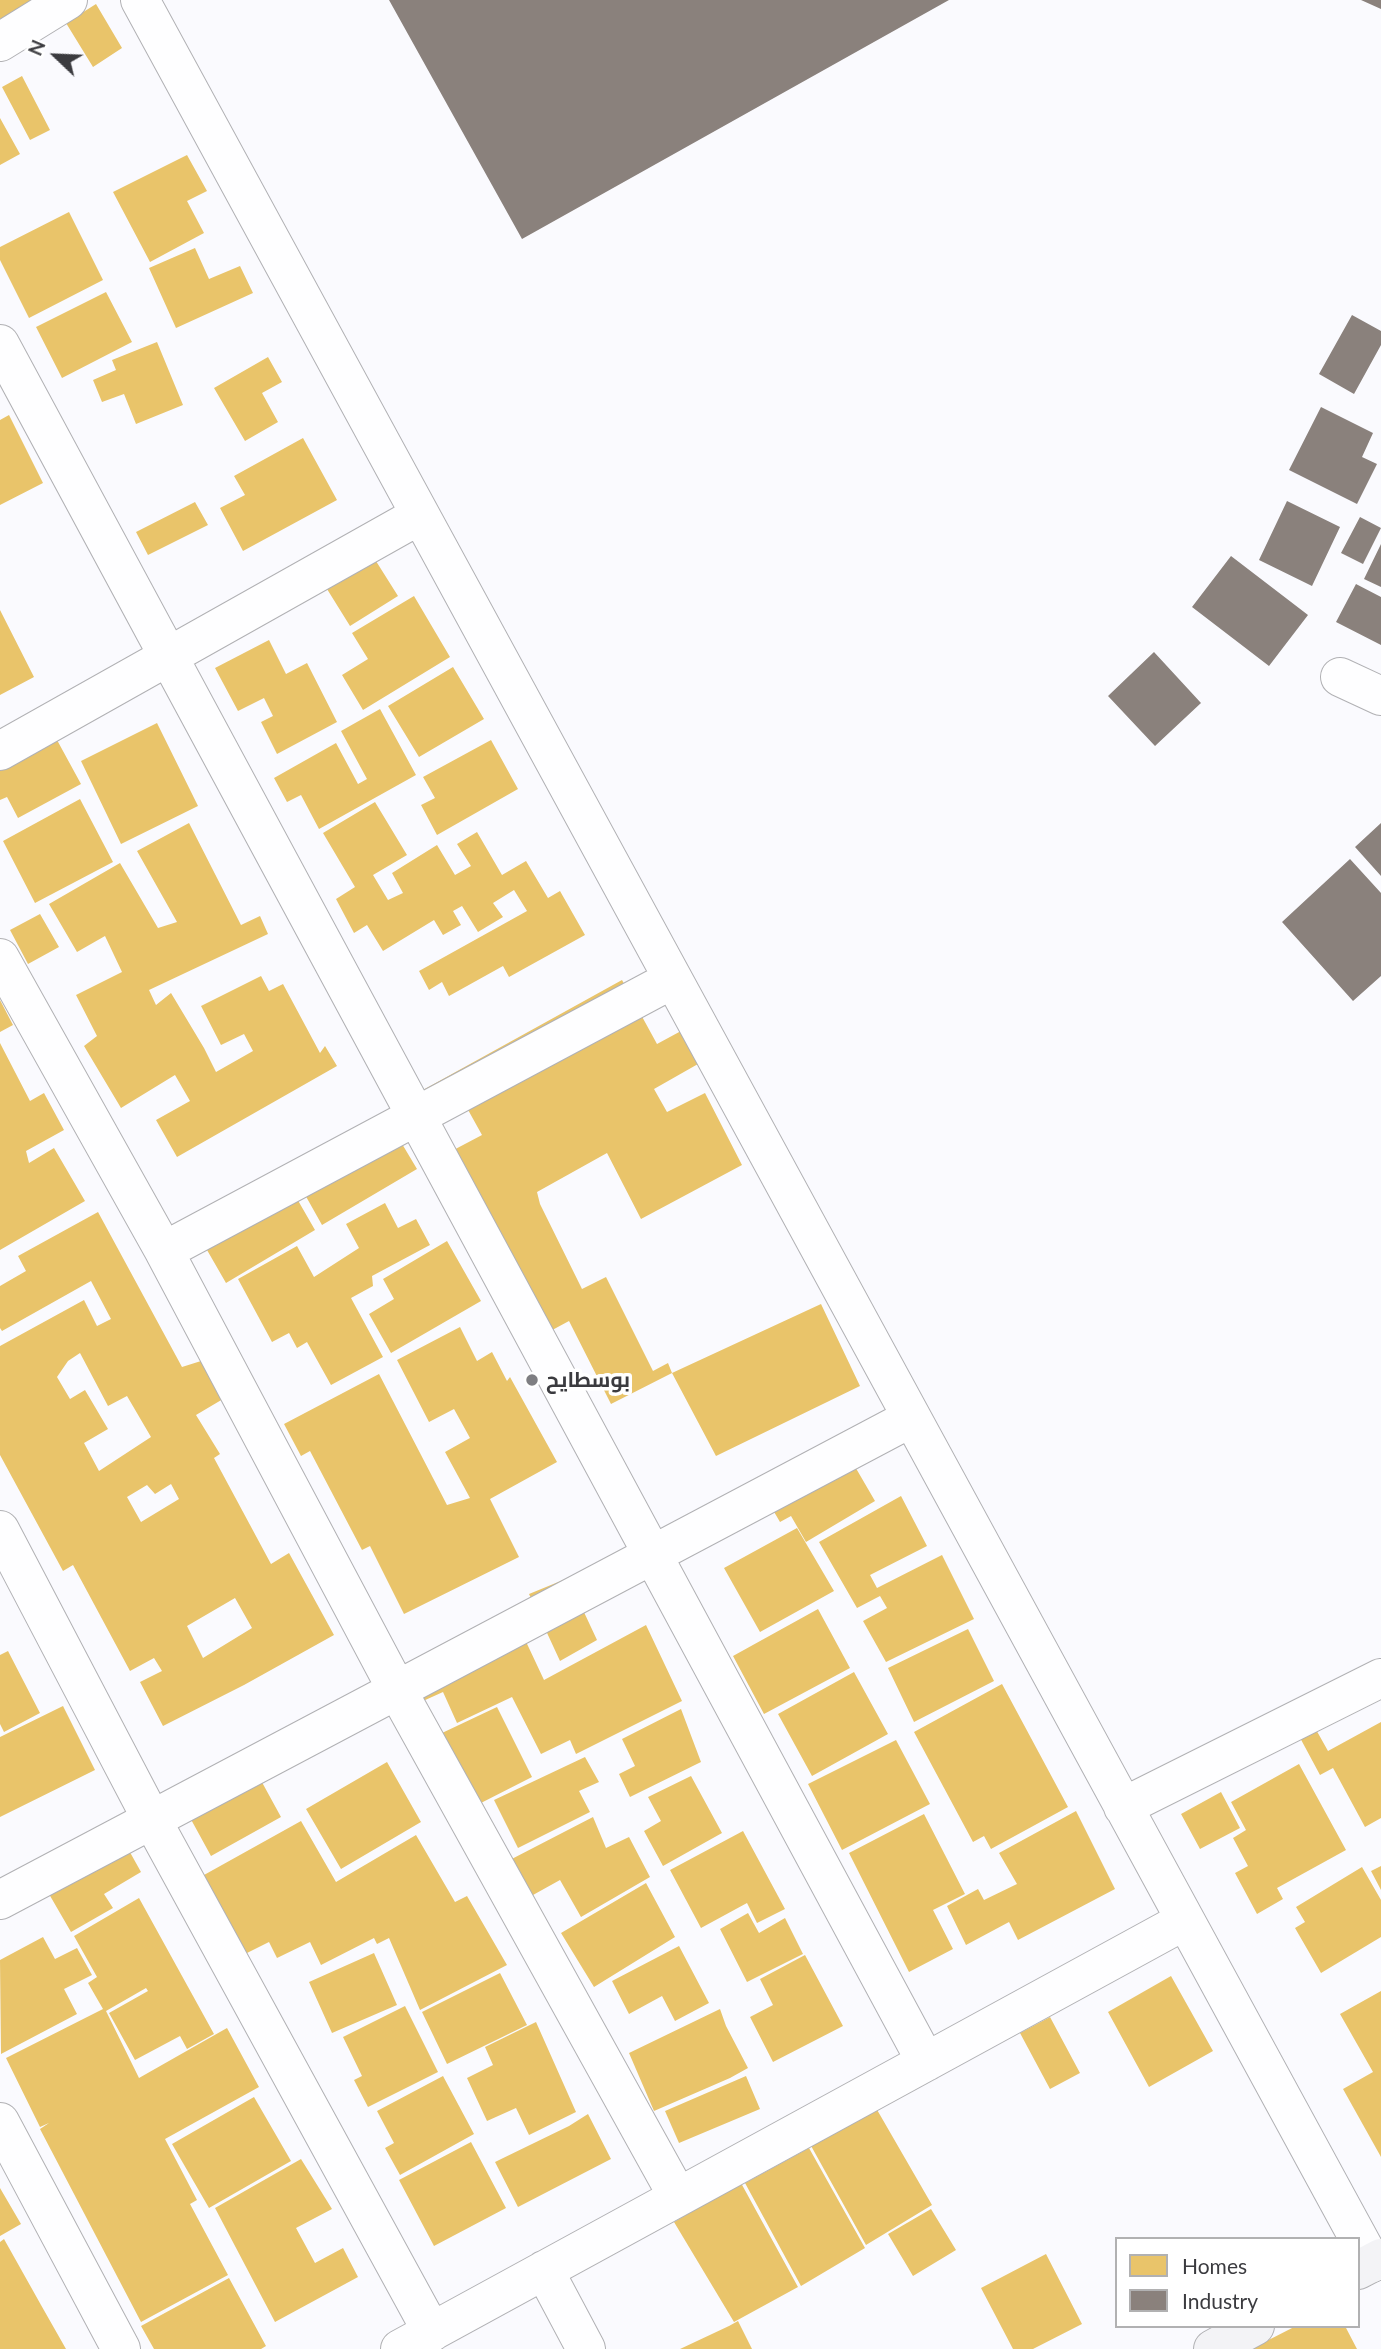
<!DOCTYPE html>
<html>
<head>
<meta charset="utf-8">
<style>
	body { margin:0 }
	#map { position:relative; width:1381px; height:2349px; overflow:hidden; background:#fafafe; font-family:Lato,sans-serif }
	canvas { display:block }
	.legend { position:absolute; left:1115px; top:2237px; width:245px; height:91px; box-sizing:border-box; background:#fff; border:2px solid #b1b1b2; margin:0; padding:9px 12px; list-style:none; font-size:21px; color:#3b3b3f }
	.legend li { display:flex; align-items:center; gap:14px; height:35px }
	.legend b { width:35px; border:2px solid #b1b1b2 }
	.north { position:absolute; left:21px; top:21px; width:70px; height:70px; -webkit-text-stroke:5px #fff; paint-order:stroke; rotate:293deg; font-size:19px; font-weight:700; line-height:28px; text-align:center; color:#3b3b3f }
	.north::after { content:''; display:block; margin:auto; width:24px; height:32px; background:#3b3b3f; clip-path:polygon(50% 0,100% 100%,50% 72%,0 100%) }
</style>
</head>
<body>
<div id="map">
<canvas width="1381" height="2349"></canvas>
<ul class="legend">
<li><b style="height:19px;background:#e9c46a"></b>Homes</li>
<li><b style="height:19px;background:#8a817c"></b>Industry</li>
</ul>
<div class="north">N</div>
</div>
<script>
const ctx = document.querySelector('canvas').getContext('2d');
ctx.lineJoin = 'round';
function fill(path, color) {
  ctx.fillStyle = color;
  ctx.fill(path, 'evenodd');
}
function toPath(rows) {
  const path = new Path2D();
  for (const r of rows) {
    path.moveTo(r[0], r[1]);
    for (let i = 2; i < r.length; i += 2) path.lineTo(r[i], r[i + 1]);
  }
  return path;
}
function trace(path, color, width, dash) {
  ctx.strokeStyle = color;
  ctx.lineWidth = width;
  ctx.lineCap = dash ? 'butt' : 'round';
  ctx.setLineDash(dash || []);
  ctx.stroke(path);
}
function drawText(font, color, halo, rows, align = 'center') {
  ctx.font = font + ' Lato,Cairo,sans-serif';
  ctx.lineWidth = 7;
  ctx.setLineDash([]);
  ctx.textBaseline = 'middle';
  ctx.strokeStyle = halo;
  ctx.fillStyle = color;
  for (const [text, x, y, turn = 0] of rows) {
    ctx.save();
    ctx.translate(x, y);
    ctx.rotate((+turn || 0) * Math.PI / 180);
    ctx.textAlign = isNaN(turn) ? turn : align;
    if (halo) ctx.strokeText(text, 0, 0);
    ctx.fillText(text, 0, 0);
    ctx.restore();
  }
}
fill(toPath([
	[0,0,36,0,0,19],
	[96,4,122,48,93,67,66,23],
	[22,76,50,130,30,140,2,87],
	[0,118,20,154,0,165],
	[187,155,207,191,187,201,204,233,150,262,113,192],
	[69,212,103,280,29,318,0,260,0,247],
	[195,248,209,279,240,266,253,293,176,328,149,268],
	[106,292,132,342,62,378,36,327],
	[157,342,183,405,136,424,124,394,102,402,93,380,116,370,112,360],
	[268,357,282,382,262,393,278,422,245,441,214,388],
	[9,415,43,483,0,505,0,420],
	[303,438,337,500,243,551,220,508,245,495,234,476],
	[195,502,208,525,148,555,136,532],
	[369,550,398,596,350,626,322,581],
	[414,596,450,657,363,710,342,675,368,659,352,633],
	[0,610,34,677,0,695],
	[269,640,286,674,307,663,337,722,277,754,261,722,273,716,264,698,238,711,215,668],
	[453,667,484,719,419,757,388,706],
	[380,709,416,775,319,829,301,795,287,802,274,778,336,743,358,784,367,779,341,731],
	[157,723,198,806,121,844,81,761],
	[57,740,81,784,18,818,7,797,0,800,0,771],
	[491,740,518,789,437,835,421,805,435,798,423,777],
	[80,799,113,862,35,903,3,841],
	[375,802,407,855,373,875,388,900,403,893,392,873,437,845,455,875,471,866,457,844,477,832,502,875,526,861,548,898,560,891,585,935,509,977,503,966,449,996,442,982,429,990,419,971,527,911,514,890,493,903,503,917,478,932,462,906,453,911,461,925,443,935,434,920,383,951,367,925,354,933,336,899,355,887,323,833],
	[189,823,241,925,260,916,268,934,149,990,156,1005,171,993,204,1048,216,1072,253,1051,244,1034,221,1045,201,1006,261,976,269,991,283,984,320,1053,325,1046,337,1066,177,1157,156,1120,190,1101,175,1075,121,1108,84,1046,97,1036,76,995,122,972,105,936,77,952,49,904,120,863,158,928,177,922,137,851],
	[40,914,59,947,28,964,10,930],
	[622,980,657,1044,681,1031,698,1064,654,1089,667,1112,705,1093,742,1165,641,1219,607,1153,537,1192,540,1204,582,1289,606,1277,653,1371,668,1363,672,1373,821,1304,860,1386,716,1456,672,1373,611,1404,569,1321,543,1335,446,1154,482,1135,467,1108,423,1090],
	[0,1000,13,1025,0,1032],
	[0,1043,30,1101,44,1093,64,1130,26,1151,29,1163,54,1148,85,1201,0,1250],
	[383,1112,417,1169,322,1225,290,1168],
	[281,1171,315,1230,226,1283,192,1224],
	[385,1203,398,1228,416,1219,430,1245,372,1276,373,1286,351,1298,383,1357,331,1385,307,1342,297,1348,289,1333,272,1342,238,1279,297,1246,314,1277,359,1248,346,1224],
	[98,1212,182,1367,201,1361,223,1399,196,1415,220,1454,214,1458,271,1564,289,1553,334,1635,244,1685,163,1726,140,1682,162,1671,154,1658,130,1671,73,1565,63,1571,0,1455,0,1346,84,1300,97,1326,111,1319,91,1281,2,1331,0,1328,0,1286,26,1271,18,1256],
	[80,1353,108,1406,127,1396,151,1437,99,1471,84,1443,108,1429,85,1390,70,1399,57,1377,68,1361],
	[171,1484,179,1499,141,1522,127,1497,147,1485,155,1494],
	[235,1598,252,1628,203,1658,187,1626],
	[447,1241,481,1301,391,1353,369,1314,394,1299,383,1279],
	[460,1327,477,1361,492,1352,507,1381,510,1377,557,1462,490,1499,519,1557,404,1614,370,1546,362,1550,310,1451,301,1456,284,1424,379,1374,447,1505,470,1498,445,1452,470,1438,454,1409,429,1422,397,1360],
	[843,1446,875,1501,806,1542,791,1516,780,1522,763,1493],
	[901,1496,927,1546,870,1575,877,1588,942,1555,974,1619,886,1662,863,1621,887,1608,880,1596,857,1608,819,1542],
	[797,1528,834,1591,760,1632,724,1568],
	[568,1578,597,1640,560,1661,529,1594],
	[818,1609,850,1668,764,1714,733,1656],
	[513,1614,544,1680,646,1625,682,1701,576,1754,570,1740,541,1754,512,1697,457,1723,443,1692,412,1706],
	[968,1629,994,1681,914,1722,888,1668],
	[8,1651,40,1713,4,1732,0,1724,0,1655],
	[854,1672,888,1734,812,1776,778,1714],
	[1002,1684,1068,1807,991,1849,984,1836,973,1842,914,1732],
	[63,1706,95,1770,0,1817,0,1737],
	[497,1707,532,1777,477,1805,442,1733],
	[681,1709,701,1762,630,1797,619,1774,635,1766,622,1739],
	[1381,1722,1381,1818,1365,1827,1333,1768,1320,1775,1298,1734,1314,1726,1328,1751],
	[896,1740,930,1804,842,1850,808,1784],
	[585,1757,599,1782,579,1791,590,1812,518,1848,494,1800],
	[387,1762,421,1822,341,1869,306,1809],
	[252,1764,281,1817,211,1856,182,1803],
	[1299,1764,1346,1850,1277,1888,1283,1899,1257,1914,1235,1873,1248,1866,1233,1838,1246,1830,1231,1802],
	[691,1776,722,1833,663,1866,644,1831,661,1821,648,1797],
	[1221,1792,1240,1828,1200,1849,1181,1814],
	[1076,1811,1115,1889,1018,1940,1009,1922,966,1945,947,1906,978,1889,984,1900,1017,1884,999,1853],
	[924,1814,965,1894,933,1910,953,1949,909,1972,849,1853],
	[593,1817,606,1848,629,1837,650,1877,581,1917,560,1880,524,1900,504,1863],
	[301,1821,336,1882,416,1835,455,1902,467,1896,507,1965,420,2010,389,1938,377,1944,374,1938,321,1965,310,1942,277,1958,269,1942,235,1959,195,1880],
	[117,1829,141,1872,104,1894,113,1908,71,1932,38,1875],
	[743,1831,785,1909,757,1923,747,1903,701,1928,670,1870],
	[1381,1866,1381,1890,1371,1871],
	[1362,1867,1381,1900,1381,1937,1321,1973,1295,1928,1305,1922,1296,1907],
	[646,1883,675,1937,594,1987,561,1933],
	[139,1898,214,2034,187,2049,180,2036,135,2060,109,2013,148,1991,146,1988,106,2011,139,2078,227,2028,259,2087,165,2139,197,2200,190,2204,228,2275,141,2322,40,2129,49,2123,40,2127,6,2058,103,2009,88,1983,97,1977,74,1936],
	[748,1913,759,1933,785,1918,803,1954,747,1982,720,1929],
	[43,1937,55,1959,77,1948,92,1975,64,1989,77,2014,1,2054,0,1960],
	[679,1946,709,2003,675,2021,662,1996,629,2014,612,1981],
	[374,1953,397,2005,332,2033,309,1982],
	[805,1955,843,2026,773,2062,750,2017,773,2005,760,1979],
	[500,1973,527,2025,447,2064,422,2012],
	[1171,1976,1213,2051,1149,2087,1108,2012],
	[1381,1991,1381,2157,1343,2089,1373,2072,1340,2014],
	[405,2006,438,2072,368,2107,354,2080,362,2076,343,2037],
	[720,2009,726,2026,748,2068,730,2078,654,2111,629,2053],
	[1050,2017,1080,2073,1050,2089,1020,2033],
	[536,2022,576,2112,529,2135,516,2108,487,2121,467,2078,493,2065,485,2047],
	[443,2076,474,2134,400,2175,385,2148,394,2143,377,2111],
	[746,2076,760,2109,679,2143,665,2111],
	[254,2097,291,2161,209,2208,172,2144],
	[876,2108,932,2205,866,2245,810,2144],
	[588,2114,611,2159,518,2207,495,2162,569,2126],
	[471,2142,506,2208,434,2246,399,2180],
	[809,2148,865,2248,801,2286,745,2183],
	[301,2159,332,2209,296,2228,315,2263,343,2248,358,2277,275,2322,215,2208],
	[741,2183,798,2287,734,2322,674,2222],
	[0,2188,21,2224,0,2236],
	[931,2209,956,2250,913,2276,888,2234],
	[4,2239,41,2305,66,2349,0,2349,0,2242],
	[1046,2254,1082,2324,1033,2349,1013,2349,981,2288],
	[229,2278,266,2346,261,2349,154,2349,141,2326],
	[738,2321,752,2349,680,2349,729,2326],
	[1296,2326,1345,2326,1357,2349,1251,2349]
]), '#e9c46a');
fill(toPath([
	[389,0,949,0,522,239],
	[1361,0,1381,0,1381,9],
	[1352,315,1381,331,1381,345,1354,394,1319,374],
	[1321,407,1373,433,1362,457,1377,464,1357,504,1289,470],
	[1287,501,1340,527,1312,586,1259,560],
	[1360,517,1381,528,1363,564,1341,553],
	[1381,544,1381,587,1364,579],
	[1231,556,1308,615,1269,666,1192,607],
	[1356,584,1381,597,1381,645,1336,622],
	[1154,652,1201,703,1155,746,1108,696],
	[1381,823,1381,876,1355,847],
	[1350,859,1381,893,1381,976,1353,1001,1282,922]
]), '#8a817c');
const street = toPath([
	[140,0,1372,2263],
	[0,42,68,0],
	[0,344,926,2062],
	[1340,677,1381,696],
	[0,751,420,515],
	[0,958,164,1251,397,1690,678,2197],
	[164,1251,673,979],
	[0,1530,152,1820,432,2332],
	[1123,1807,1381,1678],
	[0,1900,911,1418],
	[0,2122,121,2349],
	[544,2270,586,2349],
	[400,2349,1184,1921]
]);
const secondary = toPath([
	[1358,2270,1381,2258],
	[1213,2349,1255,2326]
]);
trace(street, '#b1b1b4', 40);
trace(secondary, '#b1b1b4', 40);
trace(street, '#fefeff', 38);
trace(secondary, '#f3f3f6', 38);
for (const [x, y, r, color] of [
	[532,1380,7,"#7e7e82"]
]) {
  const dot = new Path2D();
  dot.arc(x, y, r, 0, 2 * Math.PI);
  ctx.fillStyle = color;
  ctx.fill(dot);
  trace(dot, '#fff', 2.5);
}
drawText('bold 21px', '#3b3b3f', '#fff', [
	["بوسطايح",546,1380]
], 'left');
</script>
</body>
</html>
